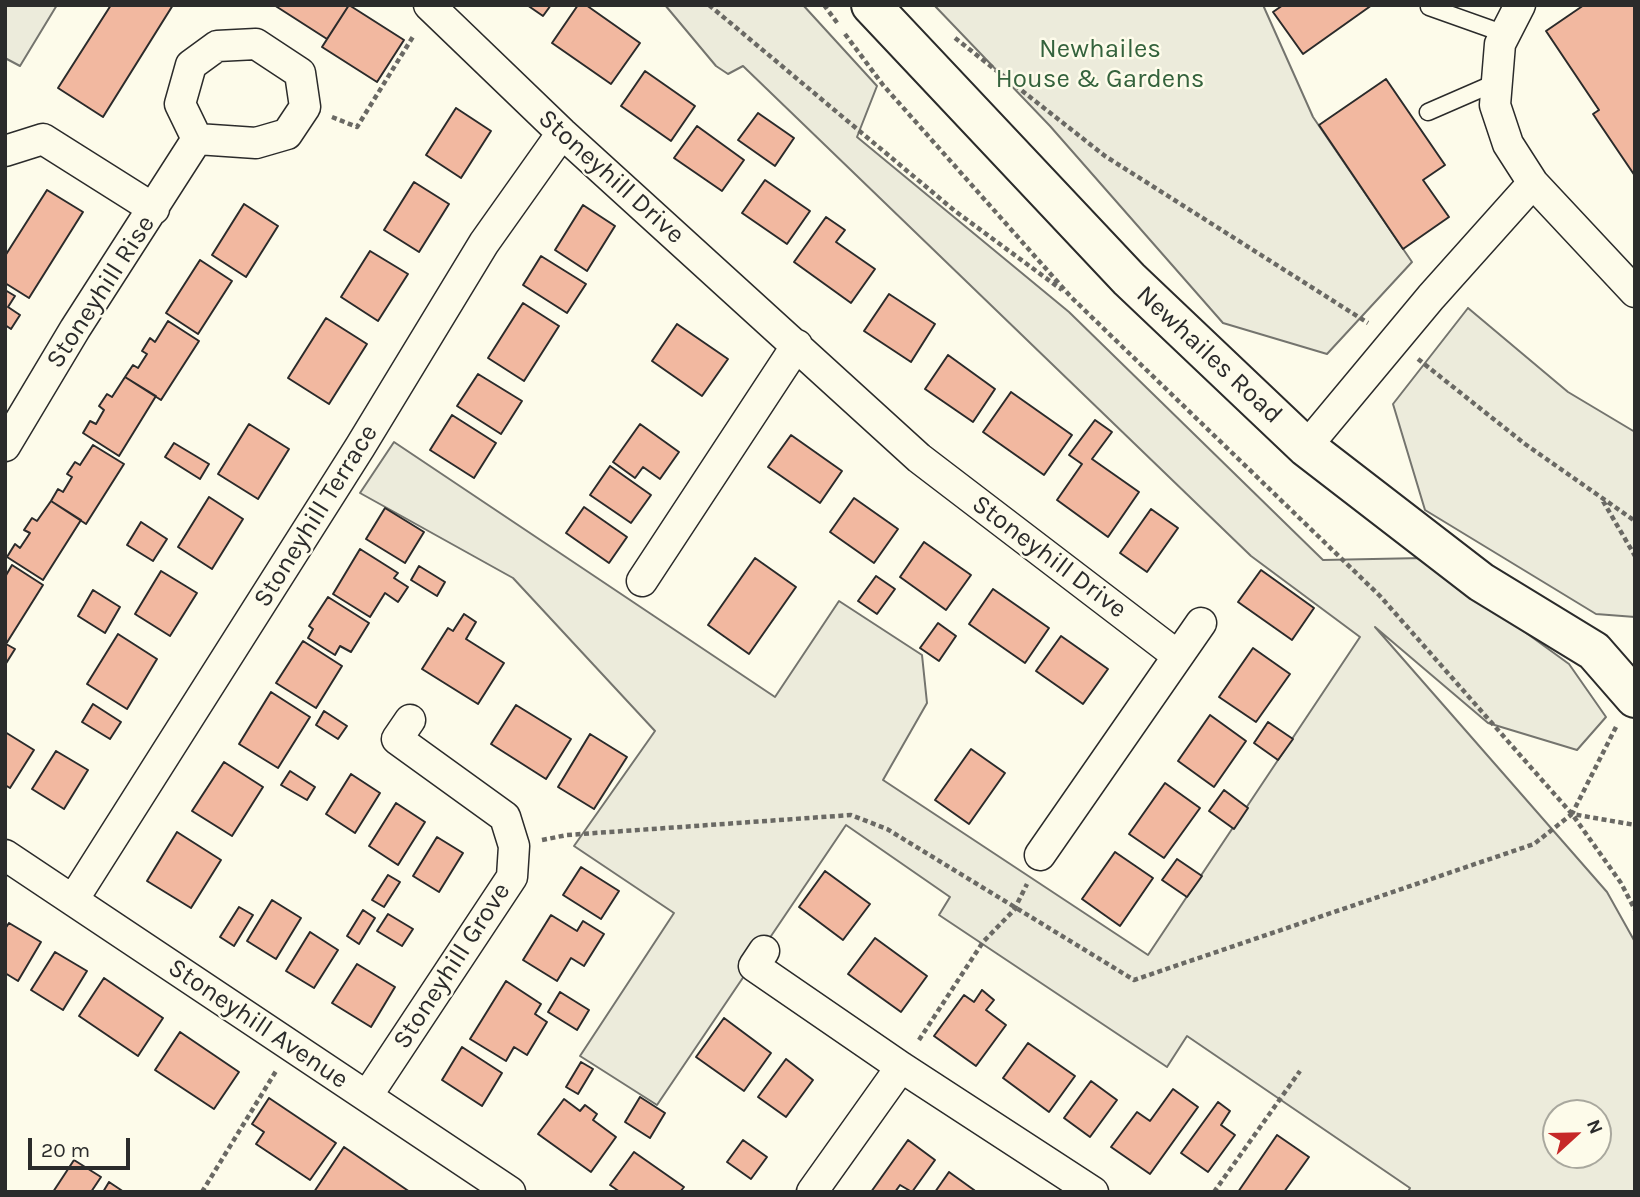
<!DOCTYPE html>
<html>
<head>
<meta charset="utf-8">
<style>
	body { margin:0 }
	#map { position:relative; width:1640px; height:1197px; overflow:hidden; background:#fdfbea; font-family:Karla,sans-serif }
	canvas { display:block }
	.frame { position:absolute; inset:0; border:7px solid #2b2b2b; pointer-events:none }
	.north { position:absolute; left:1542px; top:1099px; width:70px; height:70px; box-sizing:border-box; background:#fdfbea; border:2px solid #a9a89e; border-radius:50%; rotate:68deg; font-size:19px; font-weight:700; line-height:28px; text-align:center; color:#2b2b2b }
	.north::after { content:''; display:block; margin:auto; width:24px; height:32px; background:#c62828; clip-path:polygon(50% 0,100% 100%,50% 72%,0 100%) }
	.scale { position:absolute; left:28px; top:1138px; width:102px; height:32px; box-sizing:border-box; border:4px solid #2b2b2b; border-top:0; padding-left:9px; font-size:21px; line-height:24px; white-space:nowrap; color:#2b2b2b; -webkit-text-stroke:5px #fdfbea; paint-order:stroke }
</style>
</head>
<body>
<div id="map">
<canvas width="1640" height="1197"></canvas>
<div class="frame"></div>
<div class="north">N</div>
<div class="scale">20 m</div>
</div>
<script>
const ctx = document.querySelector('canvas').getContext('2d');
ctx.lineJoin = 'round';
function fill(path, color) {
  ctx.fillStyle = color;
  ctx.fill(path, 'evenodd');
}
function toPath(rows) {
  const path = new Path2D();
  for (const r of rows) {
    path.moveTo(r[0], r[1]);
    for (let i = 2; i < r.length; i += 2) path.lineTo(r[i], r[i + 1]);
  }
  return path;
}
function trace(path, color, width, dash) {
  ctx.strokeStyle = color;
  ctx.lineWidth = width;
  ctx.lineCap = dash ? 'butt' : 'round';
  ctx.setLineDash(dash || []);
  ctx.stroke(path);
}
function drawText(font, color, halo, rows, align = 'center') {
  ctx.font = font + ' Karla,sans-serif';
  ctx.lineWidth = 5;
  ctx.setLineDash([]);
  ctx.textBaseline = 'middle';
  ctx.strokeStyle = halo;
  ctx.fillStyle = color;
  for (const [text, x, y, turn = 0] of rows) {
    ctx.save();
    ctx.translate(x, y);
    ctx.rotate((+turn || 0) * Math.PI / 180);
    ctx.textAlign = isNaN(turn) ? turn : align;
    if (halo) ctx.strokeText(text, 0, 0);
    ctx.fillText(text, 0, 0);
    ctx.restore();
  }
}
const green = toPath([
	[5,5,57,5,20,66,5,58,5,5],
	[665,5,803,5,877,86,857,137,1069,312,1323,560,1423,558,1569,664,1606,717,1577,750,1488,723,1375,627,1607,892,1635,942,1635,1192,1408,1192,1410,1188,1187,1036,1167,1067,939,915,950,897,846,825,657,1105,580,1056,674,913,574,846,655,731,513,578,360,493,394,442,775,697,839,601,922,655,927,703,883,780,1148,955,1360,637,1251,556,743,66,728,74,716,66,665,5],
	[1556,1113,1598,1113,1598,1155,1556,1155,1556,1113],
	[934,5,1263,5,1313,117,1412,262,1327,354,1223,323,1050,126,934,5],
	[1468,308,1568,392,1635,432,1635,617,1596,614,1425,510,1393,404,1468,308]
]);
fill(green, '#ecebdb');
trace(green, '#74746e', 2);
const building = toPath([
	[111,5,173,5,103,117,58,88,111,5],
	[274,5,349,5,327,39,274,5],
	[349,5,404,40,377,82,322,47,349,5],
	[527,5,551,5,543,16,527,5],
	[578,5,586,5,640,43,611,84,552,43,578,5],
	[1283,5,1372,5,1303,54,1273,12,1283,5],
	[1584,5,1635,5,1635,176,1593,114,1599,110,1546,31,1584,5],
	[645,71,695,106,671,141,621,106,645,71],
	[1386,79,1445,165,1423,180,1449,217,1403,249,1319,125,1386,79],
	[456,108,491,131,461,178,426,155,456,108],
	[758,113,794,138,775,166,738,140,758,113],
	[697,126,744,160,722,191,674,158,697,126],
	[765,180,810,211,787,244,742,213,765,180],
	[414,182,449,204,419,252,384,230,414,182],
	[47,190,83,212,29,298,5,283,5,256,47,190],
	[244,204,278,226,246,277,212,255,244,204],
	[583,205,615,226,587,271,555,250,583,205],
	[826,217,845,230,836,242,875,269,851,303,794,262,826,217],
	[370,251,408,274,378,321,341,297,370,251],
	[541,256,586,284,567,313,523,285,541,256],
	[200,260,232,281,198,334,166,313,200,260],
	[5,290,15,296,8,307,20,315,11,329,5,325,5,290],
	[889,294,935,324,911,362,864,331,889,294],
	[523,303,559,326,524,381,488,358,523,303],
	[326,318,367,344,329,404,288,378,326,318],
	[168,321,199,341,161,400,125,377,133,365,138,368,147,354,142,351,150,338,155,342,168,321],
	[677,324,728,359,702,396,652,361,677,324],
	[948,355,995,389,973,422,925,389,948,355],
	[478,374,522,401,501,434,457,406,478,374],
	[125,377,156,396,119,456,83,433,90,421,96,424,104,410,99,406,107,394,112,397,125,377],
	[1011,392,1072,435,1044,475,983,432,1011,392],
	[452,415,496,443,474,478,430,450,452,415],
	[1095,420,1112,432,1092,459,1139,492,1108,537,1057,500,1082,464,1069,455,1095,420],
	[249,424,289,449,258,499,218,474,249,424],
	[640,424,679,452,660,479,643,467,635,478,613,462,640,424],
	[791,435,842,471,820,503,768,467,791,435],
	[174,443,209,464,200,479,165,457,174,443],
	[93,445,124,464,86,524,51,501,58,489,63,492,72,477,67,474,75,462,80,465,93,445],
	[610,466,651,495,631,523,590,495,610,466],
	[209,497,243,519,212,569,178,547,209,497],
	[854,498,898,529,874,563,830,532,854,498],
	[51,501,81,520,43,580,7,557,15,544,20,548,30,533,24,530,32,518,37,521,51,501],
	[584,507,627,537,609,563,566,533,584,507],
	[385,508,424,532,405,563,366,539,385,508],
	[1151,509,1178,528,1147,572,1120,553,1151,509],
	[141,522,167,539,153,561,127,545,141,522],
	[924,542,971,575,946,610,900,577,924,542],
	[360,549,398,573,394,578,408,587,398,602,385,593,370,617,333,594,360,549],
	[755,558,796,587,749,654,708,625,755,558],
	[12,565,43,585,6,644,15,649,5,665,5,577,12,565],
	[419,566,445,582,437,596,411,580,419,566],
	[1261,570,1314,608,1292,640,1238,602,1261,570],
	[161,571,197,593,170,636,135,614,161,571],
	[876,576,895,589,877,614,858,601,876,576],
	[993,589,1049,628,1025,663,969,624,993,589],
	[93,590,120,607,105,633,78,616,93,590],
	[328,597,369,623,351,652,340,646,335,655,308,638,313,629,309,626,328,597],
	[464,614,476,622,466,639,504,663,478,704,422,669,448,628,453,631,464,614],
	[938,623,956,636,939,661,920,648,938,623],
	[118,634,157,659,127,709,87,684,118,634],
	[1061,636,1108,669,1083,704,1036,671,1061,636],
	[303,641,342,666,316,708,276,683,303,641],
	[1253,648,1290,674,1256,722,1219,697,1253,648],
	[271,692,310,717,278,768,239,744,271,692],
	[93,704,121,722,110,739,82,722,93,704],
	[516,705,571,739,546,779,491,744,516,705],
	[324,711,347,726,338,739,316,725,324,711],
	[1210,715,1246,741,1214,787,1178,761,1210,715],
	[1268,722,1293,739,1278,760,1254,743,1268,722],
	[5,732,34,750,10,788,5,785,5,732],
	[590,734,627,757,594,809,558,787,590,734],
	[971,749,1005,773,969,824,935,800,971,749],
	[56,751,88,770,64,809,32,789,56,751],
	[224,762,263,787,232,836,192,811,224,762],
	[290,771,315,787,307,800,281,785,290,771],
	[351,774,380,793,355,833,326,814,351,774],
	[1165,783,1200,808,1164,858,1129,834,1165,783],
	[1224,790,1248,808,1234,829,1209,811,1224,790],
	[396,803,425,822,398,865,369,846,396,803],
	[177,832,221,860,191,908,147,881,177,832],
	[437,837,463,853,439,892,413,876,437,837],
	[1115,852,1153,878,1120,926,1082,899,1115,852],
	[1177,859,1202,876,1187,897,1162,880,1177,859],
	[581,867,619,891,601,919,563,895,581,867],
	[825,871,870,904,843,940,799,907,825,871],
	[388,875,400,882,384,907,372,900,388,875],
	[272,900,301,918,276,959,247,941,272,900],
	[239,907,253,915,234,946,220,937,239,907],
	[363,910,375,918,359,944,347,936,363,910],
	[388,914,413,929,402,946,377,931,388,914],
	[551,915,577,931,583,921,604,934,584,966,571,958,557,981,523,960,551,915],
	[9,923,41,942,18,981,5,973,5,929,9,923],
	[310,932,338,950,314,988,286,971,310,932],
	[875,938,927,976,901,1012,848,974,875,938],
	[55,952,87,971,63,1010,31,990,55,952],
	[357,964,395,987,371,1027,332,1003,357,964],
	[104,978,163,1018,138,1056,79,1016,104,978],
	[506,981,541,1004,535,1014,547,1022,527,1055,514,1047,506,1061,470,1039,506,981],
	[982,990,994,1000,986,1010,1006,1025,976,1066,934,1036,964,995,974,1002,982,990],
	[560,992,589,1010,577,1030,548,1012,560,992],
	[724,1018,771,1053,744,1091,696,1057,724,1018],
	[180,1032,239,1072,214,1109,155,1070,180,1032],
	[1028,1043,1075,1076,1049,1112,1003,1078,1028,1043],
	[462,1047,502,1073,482,1106,442,1080,462,1047],
	[786,1059,813,1080,786,1117,758,1097,786,1059],
	[581,1062,593,1069,578,1094,566,1087,581,1062],
	[1091,1081,1117,1100,1090,1137,1064,1118,1091,1081],
	[1173,1089,1198,1107,1150,1174,1111,1147,1137,1112,1150,1121,1173,1089],
	[640,1097,665,1113,650,1138,625,1122,640,1097],
	[269,1098,336,1143,310,1180,256,1144,264,1132,252,1124,269,1098],
	[564,1099,580,1111,585,1105,597,1114,593,1120,616,1137,591,1172,538,1134,564,1099],
	[1218,1102,1230,1111,1221,1125,1235,1135,1208,1172,1181,1153,1218,1102],
	[1277,1135,1309,1157,1284,1192,1238,1192,1277,1135],
	[743,1140,767,1157,751,1179,727,1162,743,1140],
	[908,1140,935,1160,912,1192,900,1185,895,1192,871,1192,908,1140],
	[344,1147,410,1192,314,1192,344,1147],
	[634,1152,684,1187,680,1192,620,1192,610,1185,634,1152],
	[74,1160,101,1177,91,1192,53,1192,74,1160],
	[949,1172,974,1190,976,1192,935,1192,949,1172],
	[109,1182,124,1192,103,1192,109,1182]
]);
fill(building, '#f2b8a0');
trace(building, '#2b2b2b', 2);
const lane = toPath([
	[1429,7,1505,34],
	[1428,112,1497,82]
]);
const street = toPath([
	[429,5,562,133,919,458,1178,656],
	[1520,5,1500,44,1495,105,1508,144,1533,183,1635,292],
	[256,44,300,73,305,107,287,134,256,143,197,139,180,104,191,65,217,46,256,44],
	[5,151,43,139,154,209],
	[5,446,75,329,197,139],
	[1306,447,1431,297,1533,183],
	[642,581,797,345],
	[5,855,510,1192],
	[1040,855,1201,623],
	[73,900,360,447,484,243,562,133],
	[764,951,754,966,901,1067,1093,1192],
	[367,1096,512,877,514,846,505,817,397,739,410,720],
	[812,1192,901,1067]
]);
const primary = toPath([
	[871,5,1129,279,1306,447,1481,582,1594,651,1635,698]
]);
trace(lane, '#2b2b2b', 19);
trace(street, '#2b2b2b', 33);
trace(primary, '#2b2b2b', 42);
trace(toPath([
	[709,5,955,211,1062,290],
	[824,5,838,24],
	[845,34,883,85,1071,297,1380,596,1572,814,1621,883,1635,910],
	[955,38,1105,156,1368,323],
	[332,117,357,127,414,35],
	[1418,359,1525,444,1635,521],
	[1603,501,1635,556],
	[1616,727,1572,814,1635,825],
	[542,840,567,835,851,815,887,829,1134,980,1534,844,1572,814],
	[919,1040,983,942,1014,910,1027,884],
	[202,1192,276,1071],
	[1214,1192,1300,1071]
]), '#6a6964', 4.5, [5, 3.5]);
trace(lane, '#fdfbea', 16);
trace(street, '#fdfbea', 30);
trace(primary, '#fdfbea', 38);
drawText('26px', '#34623c', '#fdfbea', [
	["Newhailes",1100,50],
	["House & Gardens",1100,80]
]);
drawText('26px', '#2b2b2b', '#fdfbea', [
	["Stoneyhill Drive",611,177,42],
	["Stoneyhill Rise",101,292,-57],
	["Newhailes Road",1209,355,43],
	["Stoneyhill Terrace",316,516,-58],
	["Stoneyhill Drive",1049,557,37],
	["Stoneyhill Grove",452,966,-57],
	["Stoneyhill Avenue",258,1024,34]
]);
</script>
</body>
</html>
